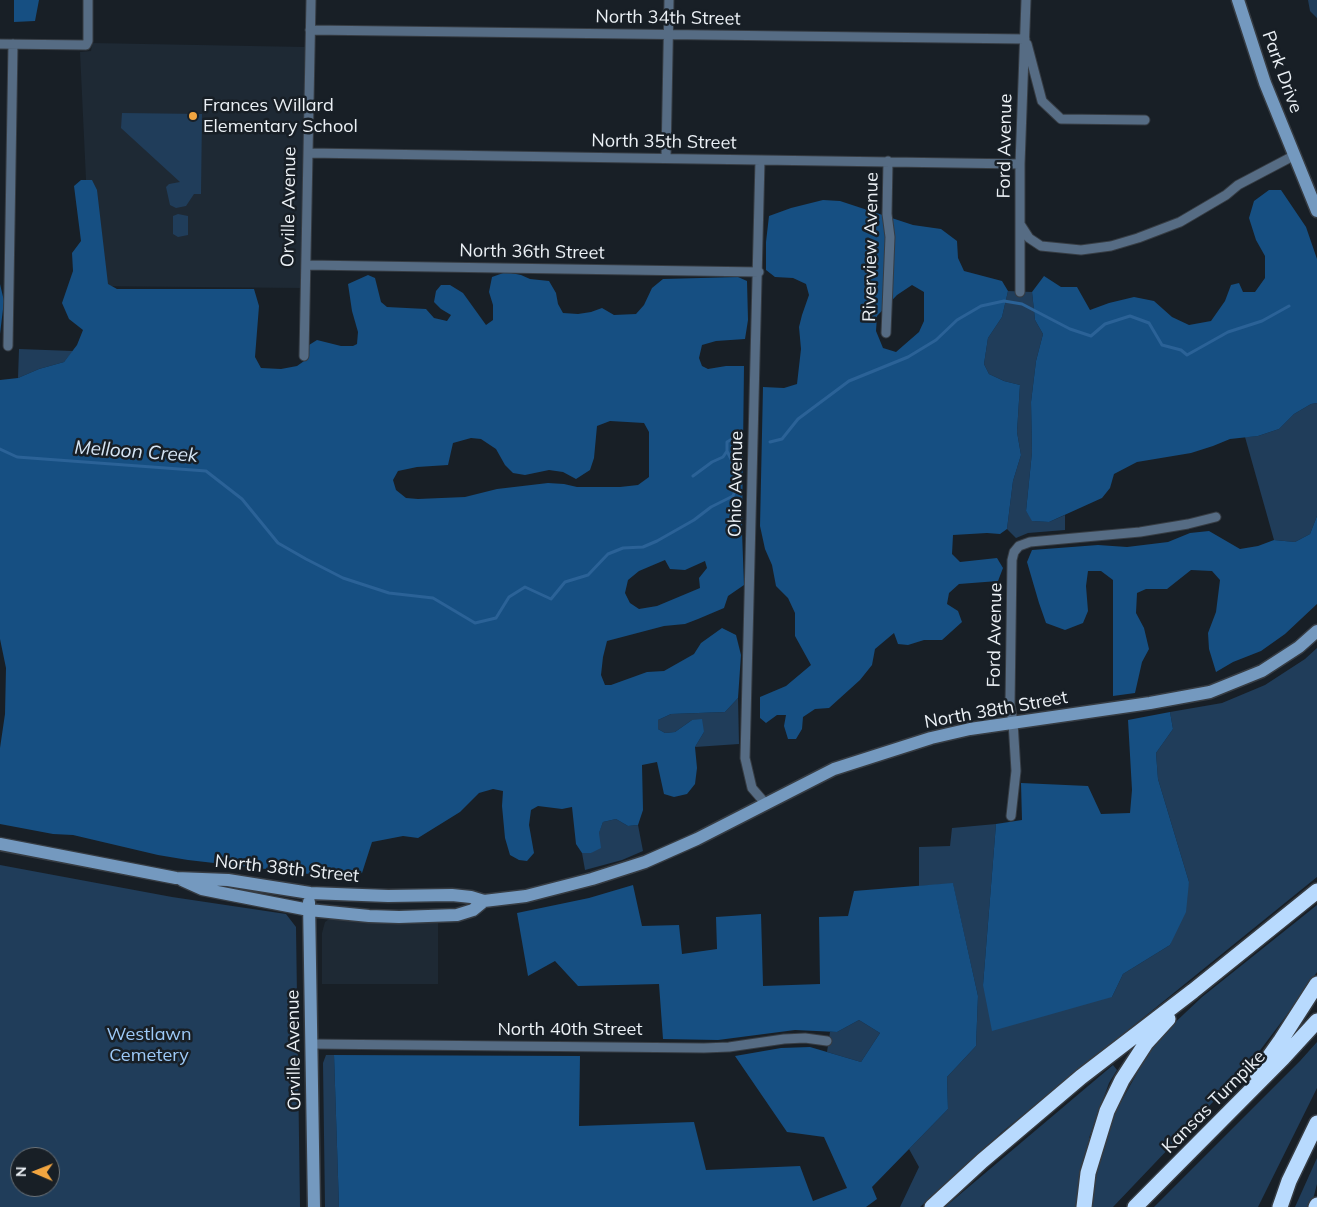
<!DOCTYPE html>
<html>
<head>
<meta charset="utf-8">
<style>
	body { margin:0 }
	#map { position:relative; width:1317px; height:1207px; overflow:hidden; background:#181f26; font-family:Mulish,sans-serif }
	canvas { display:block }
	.north { position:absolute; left:10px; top:1147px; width:50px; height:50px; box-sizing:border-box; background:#181f26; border:1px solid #6c7379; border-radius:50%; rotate:271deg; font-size:14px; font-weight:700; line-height:20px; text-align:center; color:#ebf0f5 }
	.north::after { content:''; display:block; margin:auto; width:18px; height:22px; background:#f2a540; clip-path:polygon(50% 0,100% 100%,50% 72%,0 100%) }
</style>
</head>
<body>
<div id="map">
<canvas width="1317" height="1207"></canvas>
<div class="north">N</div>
</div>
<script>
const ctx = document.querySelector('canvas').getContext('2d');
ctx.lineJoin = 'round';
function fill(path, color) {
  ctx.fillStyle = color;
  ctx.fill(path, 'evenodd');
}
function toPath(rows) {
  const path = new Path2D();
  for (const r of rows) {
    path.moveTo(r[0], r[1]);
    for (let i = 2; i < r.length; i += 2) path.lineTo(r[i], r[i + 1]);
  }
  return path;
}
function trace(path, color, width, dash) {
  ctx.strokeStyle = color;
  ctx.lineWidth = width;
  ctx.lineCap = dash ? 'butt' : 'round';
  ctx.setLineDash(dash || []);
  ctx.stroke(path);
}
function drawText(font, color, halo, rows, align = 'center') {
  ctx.font = font + ' Mulish,sans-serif';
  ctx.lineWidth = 5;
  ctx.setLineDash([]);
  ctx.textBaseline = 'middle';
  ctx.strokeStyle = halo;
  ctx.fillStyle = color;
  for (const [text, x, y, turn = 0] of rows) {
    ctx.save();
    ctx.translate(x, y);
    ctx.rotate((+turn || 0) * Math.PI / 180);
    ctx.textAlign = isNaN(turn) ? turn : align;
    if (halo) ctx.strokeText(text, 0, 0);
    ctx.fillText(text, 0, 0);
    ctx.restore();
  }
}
fill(toPath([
	[92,43,305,47,301,288,91,286,80,52,91,51],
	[332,917,438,922,438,984,322,984,322,933,325,922]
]), '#1e2934');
fill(toPath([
	[1308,0,1317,0,1317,18,1310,11],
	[122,113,202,114,201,194,194,194,186,206,176,208,170,205,166,187,169,184,180,182,121,128],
	[178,214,188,216,188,235,178,237,173,234,173,216],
	[1008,291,1032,292,1035,320,1043,334,1036,361,1031,402,1032,452,1026,511,1033,521,1049,522,1065,515,1065,530,1028,533,1016,538,1007,529,1013,481,1021,455,1017,432,1020,385,1004,381,989,374,984,364,988,338,1002,317],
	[19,349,73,351,64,362,39,369,18,378],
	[1317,403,1317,516,1310,534,1295,542,1274,540,1245,437,1258,436,1279,429,1294,414,1311,404],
	[1317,648,1317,877,1002,1132,920,1207,900,1207,919,1167,909,1149,948,1109,947,1077,976,1046,978,996,953,884,919,886,919,847,950,846,952,828,996,824,983,985,1112,997,1123,974,1170,945,1189,882,1158,779,1156,753,1173,729,1170,712,1222,703,1265,685,1305,659],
	[738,698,739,744,695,747,704,732,692,720,675,732,665,733,658,729,658,720,671,714,725,712],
	[616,819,628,826,638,825,643,851,622,860,585,870,582,853,591,853,603,822],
	[0,865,172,897,286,914,296,927,300,1207,0,1207],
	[20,1157,50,1157,50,1187,20,1187],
	[1317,905,1317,972,1301,996,1252,1061,1113,1207,945,1207,1113,1065,1117,1070,1109,1083,1089,1138,1103,1140,1107,1127,1146,1057,1167,1030,1202,997],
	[859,1020,880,1033,861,1062,827,1052,830,1032,837,1032],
	[1317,1042,1317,1088,1258,1207,1154,1207,1300,1061],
	[326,1055,334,1055,339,1207,325,1207,323,1063],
	[1317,1158,1317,1184,1311,1207,1295,1207]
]), '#203d5a');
fill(toPath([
	[14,0,39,0,35,21,14,22],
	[81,180,92,180,97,190,108,284,117,289,254,289,259,306,255,357,261,368,281,369,297,366,307,359,309,345,317,340,341,346,353,346,357,344,358,332,352,311,348,284,368,275,375,278,381,302,387,307,426,309,434,318,447,321,451,315,441,309,434,302,436,291,441,285,450,285,463,293,486,325,493,320,493,305,489,292,492,277,506,272,521,275,530,279,549,281,556,293,558,304,563,313,578,314,591,312,602,308,614,315,636,314,644,305,652,288,663,279,738,277,747,281,748,320,745,339,716,341,702,345,699,358,702,366,708,369,726,366,744,366,742,532,744,585,728,596,724,608,698,619,685,624,664,626,607,641,603,657,601,675,605,685,611,685,647,672,664,671,694,654,701,643,722,628,736,635,741,655,738,698,725,712,671,714,658,720,658,729,665,733,675,732,692,720,702,719,704,732,695,747,697,768,695,784,687,794,674,797,664,794,657,762,642,765,643,810,638,825,628,826,616,819,603,822,599,833,601,848,591,853,582,853,576,844,572,807,562,809,538,806,531,810,529,825,534,853,527,861,519,860,510,855,505,838,502,806,503,791,493,789,479,793,460,812,418,838,403,836,372,842,362,873,344,878,188,860,158,855,73,835,53,834,0,824,0,748,5,714,6,668,0,639,0,380,18,378,39,369,64,362,77,345,83,330,69,319,62,303,73,271,72,253,81,241,74,186],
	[610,421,644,423,649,432,649,477,638,485,620,487,577,487,564,484,548,483,497,489,465,497,418,499,406,498,396,490,393,480,398,471,417,467,448,465,453,443,471,438,481,439,496,449,505,465,513,473,525,475,549,470,563,472,576,479,590,470,594,458,597,426],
	[665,560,670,569,685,570,705,561,707,568,699,578,700,588,657,606,639,609,630,603,625,593,628,580,639,571],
	[1269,190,1281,190,1306,227,1317,259,1317,403,1311,404,1294,414,1279,429,1258,436,1230,439,1213,446,1191,453,1137,462,1114,474,1110,488,1102,498,1049,522,1032,521,1026,511,1032,452,1031,402,1036,361,1043,334,1035,320,1032,292,1044,276,1061,287,1077,287,1090,310,1109,303,1134,297,1154,301,1172,317,1189,325,1211,321,1225,301,1231,285,1239,283,1243,292,1255,292,1265,278,1265,256,1256,240,1249,218,1254,201],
	[823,200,840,201,913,225,941,229,957,241,958,258,964,271,1002,281,1008,291,1002,317,988,338,984,364,989,374,1004,381,1020,385,1017,432,1021,455,1013,481,1007,529,1000,534,987,533,953,535,952,554,960,562,997,558,1003,568,998,581,959,584,949,593,947,604,958,611,962,622,942,640,924,640,908,645,898,644,894,633,875,649,872,665,860,680,829,708,815,709,803,717,802,729,796,739,788,739,784,726,786,715,777,715,766,723,760,718,760,697,786,686,811,665,795,636,795,613,788,598,776,586,772,565,765,549,760,526,763,387,784,388,797,384,801,349,799,327,802,315,809,295,806,284,793,278,775,277,766,270,766,242,769,216,791,208],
	[912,285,924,292,924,321,919,332,896,352,883,348,876,331,877,316,897,295],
	[0,284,4,301,0,334],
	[1317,516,1317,604,1285,634,1261,651,1233,662,1216,672,1209,649,1208,633,1216,612,1220,580,1212,571,1191,570,1167,589,1146,589,1137,593,1136,613,1144,628,1149,649,1142,662,1135,693,1113,696,1113,580,1101,571,1088,571,1086,586,1088,611,1083,623,1065,630,1046,623,1039,603,1027,562,1032,550,1098,545,1127,547,1168,542,1190,533,1209,531,1240,549,1258,546,1274,540,1295,542,1310,534],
	[1170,712,1173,729,1156,753,1158,779,1189,882,1186,912,1170,945,1123,974,1112,997,992,1031,983,985,996,824,1022,820,1021,783,1088,786,1101,814,1130,813,1132,790,1128,720],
	[953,883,978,996,976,1046,947,1077,948,1109,872,1187,877,1199,866,1207,339,1207,334,1055,580,1056,579,1126,694,1122,706,1170,800,1166,813,1201,847,1188,824,1137,787,1132,735,1056,781,1048,810,1047,861,1062,880,1033,859,1020,837,1032,795,1030,718,1040,663,1039,659,984,578,986,555,961,528,976,517,913,589,898,633,885,642,926,679,925,682,954,717,949,716,917,761,914,763,986,820,984,819,917,848,916,854,891]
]), '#164f82');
trace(toPath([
	[770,442,782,439,798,419,849,381,908,357,936,340,957,320,981,306,1004,301,1022,304,1070,329,1091,336,1105,324,1130,316,1149,323,1162,345,1181,350,1187,355,1228,332,1262,321,1289,306],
	[0,449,17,457,206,471,242,499,278,543,306,559,343,578,389,593,433,598,475,623,496,618,509,597,525,587,551,599,565,582,588,575,608,554,623,548,643,547,657,541,694,520,711,507,733,496,739,481,738,473,727,451,727,442,732,439,739,442],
	[693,476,712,462,723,457,727,451]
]), '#2b6297', 3);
const street = toPath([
	[310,30,1025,39],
	[0,44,86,45,88,41,88,0],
	[1027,44,1042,101,1061,119,1145,120],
	[308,153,1020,164],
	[666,158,669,0],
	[760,160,745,758,752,788,765,803],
	[1020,224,1029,238,1041,246,1081,250,1111,246,1138,238,1180,222,1226,195,1238,185,1295,155],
	[306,265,759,272],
	[1020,292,1020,164,1026,0],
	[886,333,890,237,887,214,888,161],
	[8,346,13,44],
	[304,356,311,0],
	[1011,816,1016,771,1013,722,1010,704,1012,560,1014,552,1019,546,1030,542,1140,532,1188,524,1216,517],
	[312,1044,704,1048,729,1047,784,1039,805,1038,827,1041]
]);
const secondary = toPath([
	[1238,0,1265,83,1317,211],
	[0,844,176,878,228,880,310,893,388,896,452,895,471,897,484,901,526,896,592,879,645,862,697,839,834,769,931,738,970,729,1150,703,1210,692,1262,671,1299,647,1317,631],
	[182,880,202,889,222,893,309,910,369,916,399,917,457,915,473,910,484,901],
	[309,902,314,1207]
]);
const highway = toPath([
	[1257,1074,1281,1040,1317,984],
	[932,1207,982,1161,1081,1077,1193,991,1317,891],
	[1084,1207,1088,1173,1107,1111,1122,1080,1146,1043,1168,1019],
	[1135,1207,1283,1058,1317,1021],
	[1280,1207,1289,1181,1317,1123],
	[1316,1207,1317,1205]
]);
trace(street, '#363c43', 11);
trace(secondary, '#363c43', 15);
trace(highway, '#363c43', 18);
trace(street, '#566c84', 9);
trace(secondary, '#7499bf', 12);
trace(highway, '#b8dafe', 15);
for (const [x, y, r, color] of [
	[193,116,5,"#f2a540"]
]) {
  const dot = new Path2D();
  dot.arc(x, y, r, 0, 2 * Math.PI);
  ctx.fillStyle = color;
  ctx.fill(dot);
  trace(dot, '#181f26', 2);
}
drawText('18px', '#ebf0f5', '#181f26', [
	["North 34th Street",668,18,1],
	["Park Drive",1282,72,70],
	["North 35th Street",664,142,1],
	["Ford Avenue",1005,146,-89],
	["Orville Avenue",289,207,-89],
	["Riverview Avenue",871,247,-89],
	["North 36th Street",532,252,1],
	["Ohio Avenue",736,484,-89],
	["Ford Avenue",995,635,-89],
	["North 38th Street",996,710,-10],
	["North 38th Street",287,869,6],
	["North 40th Street",570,1030],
	["Orville Avenue",294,1050,-91],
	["Kansas Turnpike",1214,1102,-45]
]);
drawText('18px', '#ebf0f5', '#181f26', [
	["Frances Willard",203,106],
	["Elementary School",203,127]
], 'left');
drawText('18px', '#9ecaf8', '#181f26', [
	["Westlawn",149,1035],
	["Cemetery",149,1056]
]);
drawText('italic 19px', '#d6e5f4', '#181f26', [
	["Melloon Creek",136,452,4]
]);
</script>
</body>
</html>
